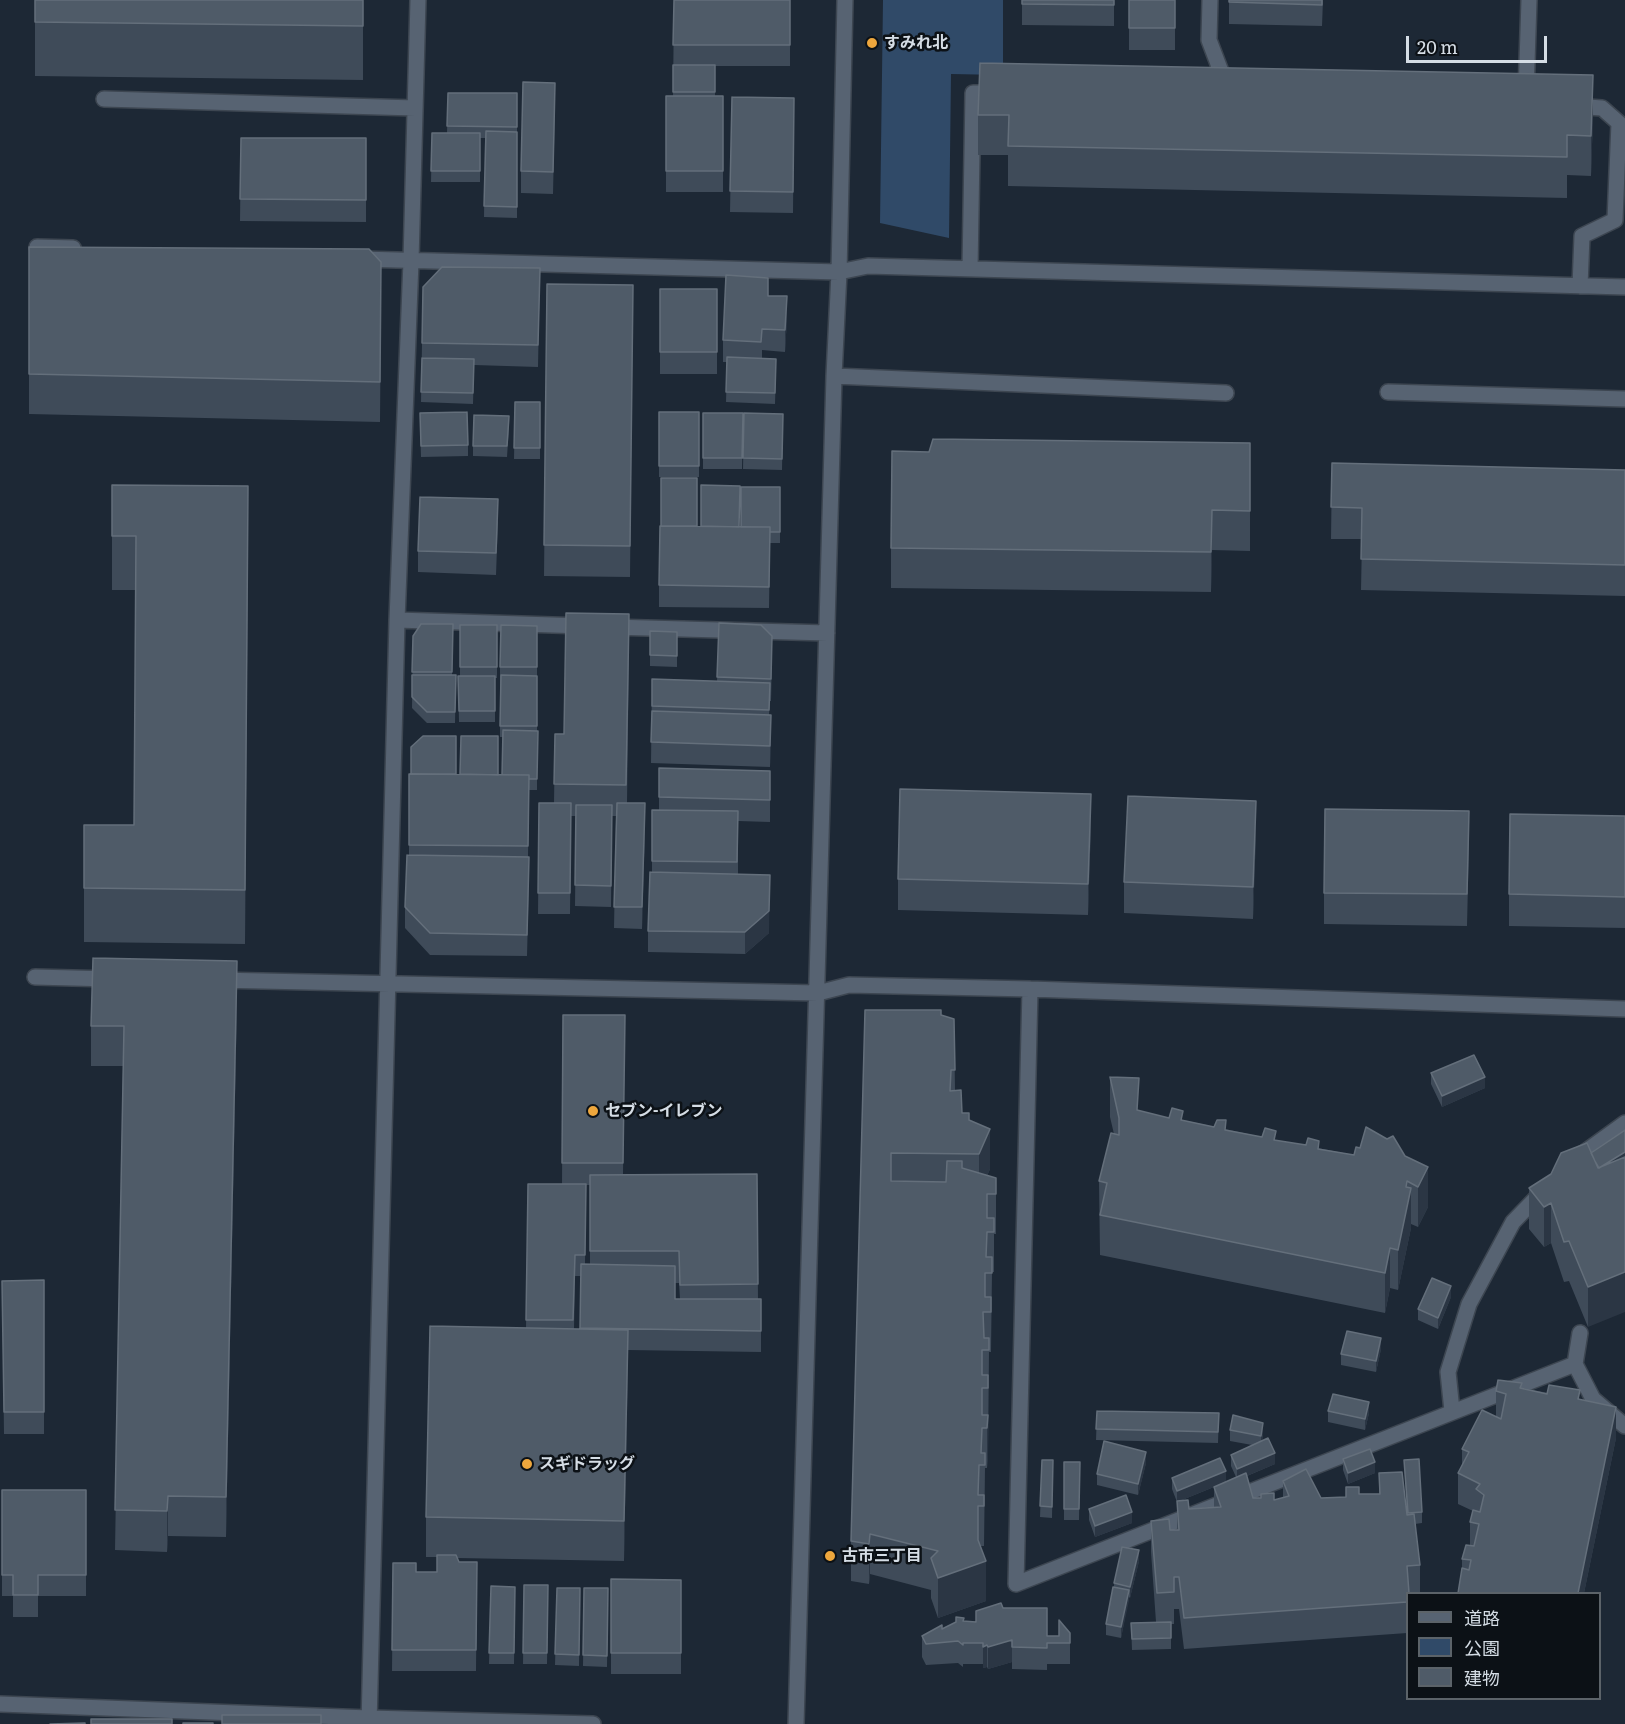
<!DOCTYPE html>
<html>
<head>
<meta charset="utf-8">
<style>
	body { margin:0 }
	#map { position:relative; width:1625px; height:1724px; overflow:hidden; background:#1d2835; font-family:Literata,"Noto Sans JP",serif }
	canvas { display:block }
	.legend { position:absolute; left:1406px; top:1592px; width:195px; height:108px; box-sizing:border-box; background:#0c1116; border:2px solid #5c6369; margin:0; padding:8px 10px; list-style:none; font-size:18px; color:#d5dde5 }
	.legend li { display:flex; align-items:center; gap:12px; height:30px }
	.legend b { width:30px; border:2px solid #5c6369 }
	.scale { position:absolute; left:1406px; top:36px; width:141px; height:27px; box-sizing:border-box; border:3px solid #d5dde5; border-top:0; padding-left:8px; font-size:18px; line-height:21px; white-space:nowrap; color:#d5dde5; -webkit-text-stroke:4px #0c1116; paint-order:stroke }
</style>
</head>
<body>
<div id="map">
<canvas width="1625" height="1724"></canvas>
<ul class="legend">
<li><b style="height:8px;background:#576372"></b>道路</li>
<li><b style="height:16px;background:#304a68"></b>公園</li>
<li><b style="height:16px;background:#4f5b68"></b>建物</li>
</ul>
<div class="scale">20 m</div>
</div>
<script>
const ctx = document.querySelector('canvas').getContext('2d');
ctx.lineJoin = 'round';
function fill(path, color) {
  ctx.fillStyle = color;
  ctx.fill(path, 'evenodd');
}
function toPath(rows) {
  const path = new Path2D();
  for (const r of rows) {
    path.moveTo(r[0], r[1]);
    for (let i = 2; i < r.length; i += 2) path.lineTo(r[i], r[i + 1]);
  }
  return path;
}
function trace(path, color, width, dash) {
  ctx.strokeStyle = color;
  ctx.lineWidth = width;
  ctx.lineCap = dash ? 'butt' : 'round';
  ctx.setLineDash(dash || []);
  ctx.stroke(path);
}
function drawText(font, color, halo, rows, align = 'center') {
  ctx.font = font + ' Literata,"Noto Sans JP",serif';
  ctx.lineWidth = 5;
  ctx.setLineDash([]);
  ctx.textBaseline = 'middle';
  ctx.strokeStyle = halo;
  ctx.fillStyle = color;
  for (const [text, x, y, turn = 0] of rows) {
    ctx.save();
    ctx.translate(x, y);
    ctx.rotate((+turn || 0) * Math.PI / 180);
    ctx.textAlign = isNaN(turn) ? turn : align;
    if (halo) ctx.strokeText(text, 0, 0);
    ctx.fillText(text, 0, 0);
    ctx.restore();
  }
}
fill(toPath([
	[883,0,1003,0,1003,75,951,74,949,238,880,223]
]), '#304a68');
const minor = toPath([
	[1210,0,1209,40,1220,69,1220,86],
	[1526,94,1529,0],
	[104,99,415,108],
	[1573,106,1602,108,1619,123,1615,220,1582,236,1580,286],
	[37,247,73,248],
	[360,259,839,272,868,266,1625,287],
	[970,269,973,93,998,93],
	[834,376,1226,393],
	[1388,392,1625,399],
	[397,620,584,626],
	[611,627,827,633],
	[35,977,111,979],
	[216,980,818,993,849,985,1030,989,1625,1009],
	[1030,989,1016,1584,1575,1364],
	[1574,1160,1625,1123],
	[1580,1333,1575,1364,1593,1399,1625,1426],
	[1452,1411,1448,1372,1469,1304,1513,1222,1542,1192],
	[0,1704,369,1718,593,1724],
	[369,1724,397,620,411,261,418,0],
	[796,1724,834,376,839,272,845,0]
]);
trace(minor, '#3d4651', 18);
trace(minor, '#576372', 15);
fill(toPath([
	[35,0,363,0,363,80,35,76],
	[674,0,790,0,790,66,715,66,715,96,723,96,723,192,666,192,666,96,673,96],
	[1022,0,1114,0,1114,26,1022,25],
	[1129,0,1175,0,1175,50,1129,50],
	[1229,0,1323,0,1322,26,1229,24],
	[448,93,517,93,517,218,484,217,485,138,480,138,480,182,431,182,432,133,447,133],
	[732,97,794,98,793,213,730,212],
	[555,104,553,194,521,193,521,171],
	[978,115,1593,115,1591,176,1567,175,1567,198,1008,186,1008,155,978,155],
	[241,138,366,138,366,222,240,221],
	[29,247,381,302,380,422,29,414],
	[540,268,538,367,474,365,473,404,421,402,422,343],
	[547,284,633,285,630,577,544,576],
	[660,289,717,289,717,374,660,374],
	[768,296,787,318,785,352,762,350,762,358,776,370,775,404,726,402,727,362,723,362,723,340],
	[515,402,540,402,540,459,514,459],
	[659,412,699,412,699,477,659,477],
	[703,413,743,413,742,469,703,469],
	[744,413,783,414,782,470,743,469],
	[420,424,468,445,468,456,421,457],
	[509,427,507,457,473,456,473,446],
	[1250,443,1250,551,1212,550,1211,592,891,588,891,548,929,452],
	[1332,463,1625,470,1625,596,1361,590,1362,539,1331,539],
	[112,485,248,540,245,944,84,942,84,825,134,825,136,590,112,590],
	[780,487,780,543,770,543,769,608,659,607,659,585,697,526,741,527],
	[498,521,496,575,418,572,418,551],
	[719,623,772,658,771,701,770,701,769,715,771,737,770,767,651,763,652,679,717,681],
	[453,624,452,675,456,675,455,723,427,723,412,708,413,636],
	[460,625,497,625,497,678,495,678,495,722,459,722,458,676,460,676],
	[537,626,537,790,529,790,528,857,529,879,527,956,430,955,405,928,405,907,409,855,409,774,502,775,503,737,500,737,500,667],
	[650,631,677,632,677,667,650,666],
	[629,646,627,803,645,825,642,929,614,928,616,816,612,816,611,907,575,906,576,816,571,816,570,914,538,914,539,803,554,803,555,734,564,734],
	[659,768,770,771,770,822,738,821,738,875,769,933,745,954,648,952,648,931,652,872,652,810,659,810],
	[1625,816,1625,928,1509,926,1509,894],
	[1091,825,1088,915,898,910,898,879],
	[1256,833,1253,919,1124,913,1124,882],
	[1469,842,1467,926,1324,924,1324,893],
	[237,1001,226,1537,168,1536,167,1552,115,1550,123,1066,91,1066,91,1026],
	[865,1010,941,1015,954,1019,955,1090,962,1113,969,1120,990,1169,987,1176,996,1178,996,1234,994,1234,994,1272,992,1272,991,1352,989,1352,988,1455,987,1468,985,1468,984,1546,981,1546,986,1601,938,1618,931,1598,931,1590,870,1574,869,1584,851,1581,851,1541],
	[563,1015,625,1015,623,1174,757,1174,758,1299,761,1299,761,1352,628,1350,624,1561,457,1558,459,1562,477,1562,476,1671,392,1671,393,1563,416,1572,437,1572,437,1557,426,1557,426,1517,526,1328,528,1184,562,1184],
	[586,1185,590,1185,590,1264,585,1264],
	[575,1276,581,1276,580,1329,574,1329],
	[675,1283,679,1283,680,1299,675,1299],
	[1431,1073,1485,1088,1442,1107,1431,1084],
	[1110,1077,1139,1111,1169,1118,1183,1120,1276,1140,1354,1155,1360,1148,1387,1139,1393,1136,1428,1207,1418,1227,1411,1224,1411,1228,1398,1290,1390,1288,1385,1313,1100,1255,1099,1181,1114,1134,1110,1117],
	[1625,1130,1588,1327,1569,1281,1564,1282,1551,1243,1544,1247,1529,1229,1529,1188,1591,1153],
	[44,1280,44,1434,4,1434,2,1281],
	[1451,1297,1438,1329,1418,1320,1418,1309],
	[1381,1349,1376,1372,1341,1365,1341,1354],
	[1522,1388,1580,1399,1616,1438,1584,1593,1458,1593,1462,1568,1462,1559,1470,1545,1470,1522,1473,1511,1458,1504,1458,1473,1462,1465,1462,1449,1496,1416,1496,1391],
	[1097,1411,1219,1413,1218,1443,1096,1440],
	[1328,1411,1369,1413,1365,1430,1328,1422],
	[1230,1430,1263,1434,1262,1441,1275,1464,1247,1476,1253,1498,1274,1500,1283,1498,1283,1481,1321,1498,1346,1497,1359,1494,1379,1494,1379,1473,1407,1514,1404,1460,1422,1512,1422,1523,1415,1524,1420,1565,1420,1593,1407,1593,1407,1633,1184,1649,1179,1609,1174,1609,1174,1624,1171,1624,1171,1649,1132,1650,1131,1623,1156,1622,1151,1552,1151,1521,1170,1530,1177,1530,1177,1502,1172,1489,1172,1478,1226,1482,1236,1477,1231,1466,1231,1455,1252,1445,1230,1441],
	[1214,1487,1214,1507,1189,1509,1182,1500],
	[1343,1459,1375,1473,1348,1484,1343,1470],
	[1042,1460,1053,1460,1052,1518,1040,1517],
	[1064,1462,1080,1462,1079,1520,1064,1520],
	[1146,1463,1138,1495,1097,1485,1097,1474],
	[2,1490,86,1490,86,1596,38,1596,38,1617,13,1617,13,1596,2,1596],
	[1089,1509,1132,1523,1095,1537,1089,1520],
	[1139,1561,1130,1598,1129,1597,1121,1638,1106,1635,1106,1624,1114,1587,1114,1583],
	[611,1579,681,1580,681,1674,611,1674],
	[524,1585,548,1585,547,1664,523,1664],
	[491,1586,515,1587,514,1664,489,1664],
	[557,1588,580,1588,579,1666,555,1665],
	[584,1588,608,1588,607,1667,583,1666],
	[1003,1608,1047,1636,1059,1636,1070,1633,1070,1664,1047,1664,1047,1670,1012,1669,1012,1662,988,1669,987,1667,983,1668,983,1664,963,1664,963,1667,958,1663,926,1665,922,1657,922,1636,964,1621,976,1622]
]), '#3f4b59');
fill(toPath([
	[1593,75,1593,115,1591,176,1591,136],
	[787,296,787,318,785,352,785,330],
	[1212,510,1212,550,1211,592,1211,552],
	[248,540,245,944,245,890],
	[772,636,772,658,771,701,771,679],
	[771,715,771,737,770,767,770,746],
	[1091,794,1091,825,1088,915,1088,884],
	[1256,801,1256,833,1253,919,1253,887],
	[645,803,645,825,642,929,642,907],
	[770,875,769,933,745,954,745,932],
	[237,961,237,1001,226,1537,226,1497],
	[1485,1077,1485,1088,1442,1107,1442,1096],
	[990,1129,990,1169,979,1194,979,1154],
	[1625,1152,1625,1162,1599,1168],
	[1428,1167,1428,1207,1418,1227,1418,1187],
	[1407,1181,1407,1206,1411,1188,1411,1228,1398,1290,1398,1250],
	[1551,1203,1551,1243,1544,1247,1544,1207],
	[1390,1248,1390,1288,1385,1313,1385,1273],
	[1625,1272,1625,1312,1588,1327,1588,1287],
	[1451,1286,1451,1297,1438,1329,1438,1318],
	[628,1330,628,1370,624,1561,624,1521],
	[1381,1338,1381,1349,1376,1372,1376,1361],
	[1369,1402,1369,1413,1365,1430,1365,1419],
	[1616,1407,1616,1438,1584,1593,1578,1593],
	[988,1415,988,1455,987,1468,987,1428],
	[1263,1423,1263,1434,1261,1447,1261,1436],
	[1146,1452,1146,1463,1138,1495,1138,1484],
	[1275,1453,1275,1464,1237,1480,1237,1469],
	[1375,1462,1375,1473,1348,1484,1348,1473],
	[1226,1471,1226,1482,1177,1502,1177,1491],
	[168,1496,168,1536,167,1552,167,1511],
	[1132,1512,1132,1523,1095,1537,1095,1526],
	[870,1534,870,1574,869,1584,869,1544],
	[1139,1550,1139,1561,1130,1598,1130,1587],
	[986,1561,986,1601,938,1618,938,1578],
	[1129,1590,1129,1601,1121,1638,1121,1627],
	[1012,1640,1012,1662,988,1669,988,1647],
	[987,1645,987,1667,983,1668,983,1647]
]), '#2b3644');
const building = toPath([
	[35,0,363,0,363,26,35,22,35,0],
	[674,0,790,0,790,45,673,45,674,0],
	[1022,0,1114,0,1114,5,1022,4,1022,0],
	[1129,0,1175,0,1175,28,1129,28,1129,0],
	[1229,0,1322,0,1322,5,1229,2,1229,0],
	[980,63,1593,75,1591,136,1567,135,1567,157,1008,146,1009,115,978,115,980,63],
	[673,65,715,65,715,92,673,92,673,65],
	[523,82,555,83,553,172,521,171,523,82],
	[448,93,517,93,517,127,447,126,448,93],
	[666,96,723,96,723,171,666,171,666,96],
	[732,97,794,98,793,192,730,191,732,97],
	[486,131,517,132,517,207,484,206,486,131],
	[432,133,480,133,480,171,431,171,432,133],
	[241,138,366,138,366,200,240,199,241,138],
	[29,247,369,249,381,262,380,382,29,374,29,247],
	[442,267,540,268,538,345,422,343,423,287,442,267],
	[726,275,768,278,768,296,787,296,785,330,762,329,761,342,723,340,726,275],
	[547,284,633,285,630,546,544,545,547,284],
	[660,289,717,289,717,352,660,352,660,289],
	[727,357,776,359,775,393,726,392,727,357],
	[422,358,474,359,473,393,421,392,422,358],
	[515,402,540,402,540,448,514,448,515,402],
	[467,412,468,445,421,446,420,413,467,412],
	[659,412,699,412,699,466,659,466,659,412],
	[703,413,743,413,742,458,703,458,703,413],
	[744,413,783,414,782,459,743,458,744,413],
	[474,415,509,416,507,446,473,446,474,415],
	[933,439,1250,443,1250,511,1212,510,1211,552,891,548,892,451,929,452,933,439],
	[1332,463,1625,470,1625,565,1361,559,1362,508,1331,507,1332,463],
	[661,478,697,478,697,526,661,526,661,478],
	[112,485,248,486,245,890,84,888,84,825,134,825,136,536,112,536,112,485],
	[701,485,740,486,739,527,701,526,701,485],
	[741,487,780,487,780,532,770,532,770,527,741,527,741,487],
	[420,497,498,499,496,553,418,551,420,497],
	[660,526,770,527,769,587,659,585,660,526],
	[566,613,629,614,626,785,554,784,555,734,564,734,566,613],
	[719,623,761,625,772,636,771,679,717,677,719,623],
	[421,624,453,624,452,672,412,672,413,636,421,624],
	[460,625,497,625,497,667,460,667,460,625],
	[501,625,537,626,537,667,500,667,501,625],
	[650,631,677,632,677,656,650,655,650,631],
	[412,675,456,675,455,712,427,712,412,697,412,675],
	[501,675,537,676,537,726,500,726,501,675],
	[458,676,495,676,495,711,459,711,458,676],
	[652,679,770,683,769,710,652,706,652,679],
	[652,711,771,715,770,746,651,742,652,711],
	[503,730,538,731,537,779,529,779,529,775,502,775,503,730],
	[423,736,456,736,456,774,411,774,411,747,423,736],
	[461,736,498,736,498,775,460,774,461,736],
	[659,768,770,771,770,800,659,797,659,768],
	[409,774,529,775,528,846,409,845,409,774],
	[900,789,1091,794,1088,884,898,879,900,789],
	[1128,796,1256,801,1253,887,1124,882,1128,796],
	[539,803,571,803,570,893,538,893,539,803],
	[617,803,645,803,642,907,614,907,617,803],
	[576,805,612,805,611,886,575,885,576,805],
	[1325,809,1469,811,1467,894,1324,893,1325,809],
	[652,810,738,811,737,862,652,861,652,810],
	[1510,814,1625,816,1625,897,1509,894,1510,814],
	[407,855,529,857,527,935,430,933,405,907,407,855],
	[650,872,770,875,769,911,745,932,648,931,650,872],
	[93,958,237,961,226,1497,168,1496,167,1511,115,1510,124,1026,91,1026,93,958],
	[865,1010,941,1010,941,1015,954,1019,955,1070,951,1070,950,1091,961,1090,962,1113,969,1113,969,1120,990,1129,979,1154,891,1153,891,1181,946,1182,947,1161,962,1161,962,1168,996,1178,996,1194,987,1194,987,1218,994,1218,994,1232,987,1232,986,1257,992,1257,992,1273,985,1273,985,1297,991,1297,991,1312,983,1312,984,1338,989,1338,989,1350,982,1350,982,1375,988,1375,988,1388,982,1388,982,1415,988,1415,987,1428,982,1428,981,1453,985,1453,985,1465,979,1465,978,1495,984,1495,984,1506,978,1506,978,1540,986,1561,938,1578,931,1558,938,1551,870,1534,869,1544,851,1541,865,1010],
	[563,1015,625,1015,623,1163,562,1163,563,1015],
	[1474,1055,1485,1077,1442,1096,1431,1073,1474,1055],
	[1110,1077,1139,1078,1137,1110,1169,1118,1172,1108,1183,1111,1181,1120,1214,1127,1217,1120,1226,1120,1225,1130,1262,1137,1265,1128,1276,1131,1274,1140,1306,1145,1308,1138,1319,1141,1318,1149,1354,1155,1356,1147,1360,1148,1366,1127,1387,1139,1393,1136,1405,1156,1428,1167,1418,1187,1407,1181,1406,1187,1411,1188,1398,1250,1390,1248,1385,1273,1100,1215,1107,1183,1099,1181,1111,1133,1119,1135,1119,1118,1110,1077],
	[1625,1130,1625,1152,1599,1168,1595,1161,1591,1153,1625,1130],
	[1587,1143,1598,1168,1625,1157,1625,1272,1588,1287,1569,1241,1564,1242,1551,1203,1544,1207,1529,1188,1551,1174,1561,1153,1587,1143],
	[757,1174,758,1284,680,1285,679,1251,590,1251,590,1175,757,1174],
	[528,1184,586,1184,585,1255,575,1255,573,1320,526,1320,528,1184],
	[581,1264,675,1266,675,1299,761,1299,761,1331,580,1328,581,1264],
	[1432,1278,1451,1286,1438,1318,1418,1309,1432,1278],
	[44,1280,44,1412,4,1412,2,1281,44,1280],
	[430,1326,628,1330,624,1521,426,1517,430,1326],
	[1347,1331,1381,1338,1376,1361,1341,1354,1347,1331],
	[1498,1380,1522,1383,1520,1388,1547,1394,1549,1385,1580,1390,1578,1399,1616,1407,1578,1593,1458,1593,1462,1568,1469,1570,1471,1560,1462,1559,1466,1545,1474,1546,1479,1524,1470,1522,1473,1510,1480,1512,1484,1495,1476,1489,1480,1484,1458,1473,1469,1452,1462,1449,1482,1410,1501,1419,1506,1394,1496,1391,1498,1380],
	[1333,1394,1369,1402,1365,1419,1328,1411,1333,1394],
	[1097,1411,1219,1413,1218,1432,1096,1429,1097,1411],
	[1233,1415,1263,1423,1261,1436,1230,1430,1233,1415],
	[1268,1438,1275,1453,1237,1469,1231,1455,1268,1438],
	[1104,1441,1146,1452,1138,1484,1097,1474,1104,1441],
	[1370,1449,1375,1462,1348,1473,1343,1459,1370,1449],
	[1220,1458,1226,1471,1177,1491,1172,1478,1220,1458],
	[1419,1459,1422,1512,1408,1513,1404,1460,1419,1459],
	[1042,1460,1053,1460,1052,1507,1040,1506,1042,1460],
	[1064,1462,1080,1462,1079,1509,1064,1509,1064,1462],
	[1306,1469,1321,1498,1346,1497,1346,1487,1359,1487,1359,1494,1380,1494,1379,1473,1402,1472,1407,1515,1414,1514,1420,1565,1407,1566,1409,1593,1407,1593,1407,1602,1184,1618,1179,1577,1174,1577,1174,1592,1157,1593,1151,1521,1169,1519,1170,1530,1179,1530,1177,1501,1188,1500,1189,1509,1221,1507,1214,1487,1246,1473,1253,1498,1261,1498,1261,1494,1274,1493,1274,1500,1289,1496,1283,1481,1306,1469],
	[2,1490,86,1490,86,1575,38,1575,38,1595,13,1595,13,1575,2,1575,2,1490],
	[1126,1495,1132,1512,1095,1526,1089,1509,1126,1495],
	[1122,1547,1139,1550,1130,1587,1114,1583,1122,1547],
	[437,1555,456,1555,459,1562,477,1562,476,1650,392,1650,393,1563,416,1563,416,1572,437,1572,437,1555],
	[611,1579,681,1580,681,1653,611,1653,611,1579],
	[524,1585,548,1585,547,1653,523,1653,524,1585],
	[491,1586,515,1587,514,1653,489,1653,491,1586],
	[1113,1587,1129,1590,1121,1627,1106,1624,1113,1587],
	[557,1588,580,1588,579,1655,555,1654,557,1588],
	[584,1588,608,1588,607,1656,583,1655,584,1588],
	[1001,1603,1003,1608,1047,1608,1047,1636,1059,1636,1059,1620,1070,1633,1070,1643,1047,1643,1047,1648,1012,1647,1012,1640,988,1647,987,1645,983,1647,983,1643,963,1643,963,1645,958,1641,926,1644,922,1636,942,1625,942,1629,956,1622,956,1617,964,1618,963,1621,976,1622,976,1611,1001,1603],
	[1171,1622,1171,1638,1132,1639,1131,1623,1171,1622],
	[222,1715,321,1715,321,1724,222,1724,222,1715],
	[91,1719,172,1719,172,1724,91,1724,91,1719],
	[85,1723,85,1724,50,1724,85,1723],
	[183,1723,213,1723,213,1724,183,1724,183,1723]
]);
fill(building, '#4f5b68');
trace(building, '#646f7b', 1.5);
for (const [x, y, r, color] of [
	[872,43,6,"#eea73d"],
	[593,1111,6,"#eea73d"],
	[527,1464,6,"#eea73d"],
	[830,1556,6,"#eea73d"]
]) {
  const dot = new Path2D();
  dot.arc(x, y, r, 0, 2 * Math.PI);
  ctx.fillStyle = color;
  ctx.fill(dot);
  trace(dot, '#0c1116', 2);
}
drawText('bold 16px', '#d5dde5', '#0c1116', [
	["すみれ北",884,43],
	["セブン-イレブン",605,1111],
	["スギドラッグ",539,1464],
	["古市三丁目",842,1556]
], 'left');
</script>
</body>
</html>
